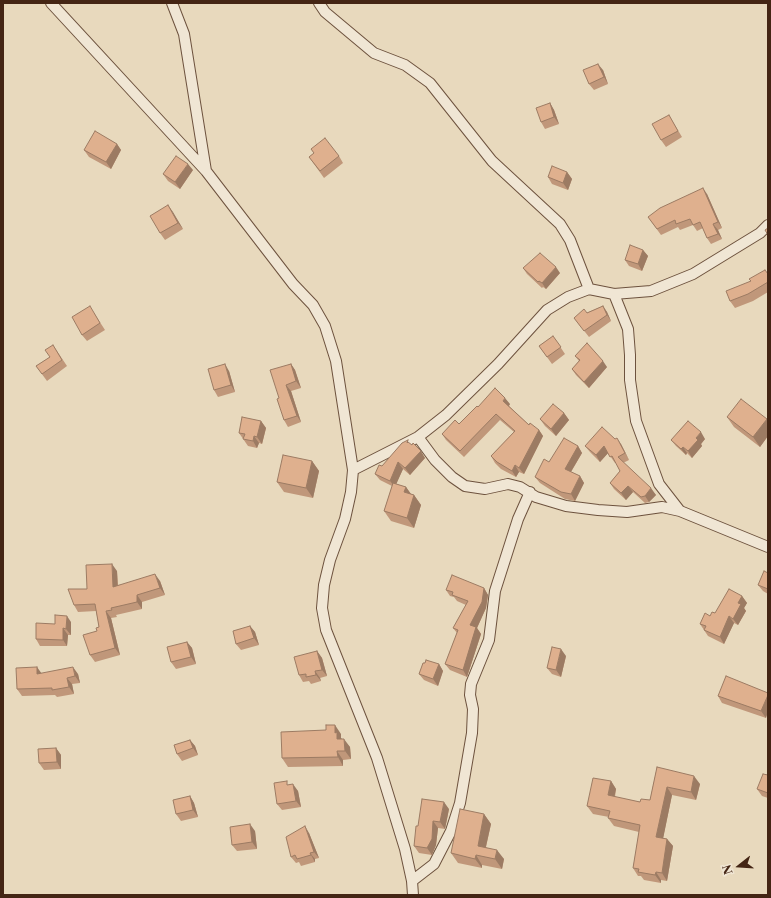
<!DOCTYPE html>
<html>
<head>
<meta charset="utf-8">
<style>
	body { margin:0 }
	#map { position:relative; width:771px; height:898px; overflow:hidden; background:#e8d9bd; font-family:"Libre Caslon Text",serif }
	canvas { display:block }
	.frame { position:absolute; inset:0; border:4px solid #442514; pointer-events:none }
	.north { position:absolute; left:719px; top:846px; width:40px; height:40px; -webkit-text-stroke:3px #f0e6d4; paint-order:stroke; rotate:253deg; font-size:11px; font-weight:700; line-height:16px; text-align:center; color:#442514 }
	.north::after { content:''; display:block; margin:auto; width:14px; height:18px; background:#442514; clip-path:polygon(50% 0,100% 100%,50% 72%,0 100%) }
</style>
</head>
<body>
<div id="map">
<canvas width="771" height="898"></canvas>
<div class="frame"></div>
<div class="north">N</div>
</div>
<script>
const ctx = document.querySelector('canvas').getContext('2d');
ctx.lineJoin = 'round';
function toPath(rows) {
  const path = new Path2D();
  for (const r of rows) {
    path.moveTo(r[0], r[1]);
    for (let i = 2; i < r.length; i += 2) path.lineTo(r[i], r[i + 1]);
  }
  return path;
}
function trace(path, color, width, dash) {
  ctx.strokeStyle = color;
  ctx.lineWidth = width;
  ctx.lineCap = dash ? 'butt' : 'round';
  ctx.setLineDash(dash || []);
  ctx.stroke(path);
}
function fill(path, color) {
  ctx.fillStyle = color;
  ctx.fill(path, 'evenodd');
}
const minor = toPath([
	[51,3,206,171,293,284,313,305,325,326,336,361,353,470,351,492,345,519,330,560,324,585,322,608,326,630,377,758,405,849,412,881,413,895],
	[172,3,184,34,206,171],
	[319,3,325,12,374,53,405,65,430,83,492,161,560,224,570,240,589,289],
	[614,294,628,329,630,355,630,380,636,421,659,484,680,511,768,547],
	[418,437,435,460,452,477,465,486,485,489,508,484,520,487,536,497,566,506,598,510,627,512,662,507,680,511],
	[353,470,418,437,446,415,498,364,547,310,568,297,589,289,614,294,651,291,693,274,760,233,768,225],
	[412,881,434,864,451,831,460,803,472,733,473,709,470,695,471,684,489,640,495,591,518,519,530,492]
]);
trace(minor, '#6d523e', 12);
trace(minor, '#f0e6d4', 10);
fill(toPath([
	[603,70,608,84,594,90,589,84],
	[550,103,554,110,559,124,545,129,541,122],
	[669,115,673,122,682,137,666,147,661,140],
	[117,144,121,150,111,169,89,157,84,150],
	[311,149,339,156,343,163,324,178,309,157,314,153],
	[193,170,180,189,168,181,163,174],
	[567,172,572,179,568,190,552,184,548,177],
	[707,194,722,228,718,230,722,239,711,244,707,238,703,228,697,231,693,225,680,230,678,227,661,235,648,217],
	[168,205,183,229,165,240,160,233],
	[643,250,648,256,642,271,629,266,625,260],
	[523,268,560,273,546,289,543,287,542,288,527,274],
	[768,273,768,292,753,301,735,308,730,301,751,281],
	[603,306,607,312,611,321,589,337,574,318],
	[94,313,105,330,87,341,82,335],
	[553,336,565,354,552,364,539,346],
	[53,345,67,366,47,381,36,366,50,357],
	[575,356,607,367,589,388,576,375,572,369,579,361],
	[291,364,295,370,301,388,291,391,301,422,288,427,284,420,279,398],
	[229,371,235,392,218,397,214,390],
	[510,404,509,406,529,425,539,430,543,436,524,474,519,472,516,477,501,469,495,463,491,456,514,432,500,420,464,457,446,440,442,434,459,424,478,407],
	[564,413,569,420,556,436,545,426,540,419],
	[727,417,768,421,768,436,760,447,734,427],
	[261,421,266,428,262,444,259,443,257,448,248,446,239,433],
	[705,439,701,444,702,446,692,458,687,453,686,455,676,446,671,440],
	[621,444,629,460,623,463,656,495,649,502,645,503,633,492,626,500,614,489,610,483,620,471,616,463,615,463,608,453,600,462,590,452,585,446],
	[412,445,425,458,410,475,403,469,396,484,406,487,411,494,414,495,421,505,414,528,391,521,384,511,392,486,380,480,375,474,382,466],
	[578,446,582,453,571,472,580,476,584,483,575,501,565,499,540,483,535,477,549,462],
	[312,461,319,471,313,498,284,492,277,482],
	[117,571,118,585,160,581,165,595,142,602,142,609,116,615,117,617,111,618,120,655,95,662,90,655,97,631,99,627,96,611,78,612,74,605,87,589],
	[768,573,768,594,763,591,758,585],
	[484,588,488,595,486,608,477,628,481,634,467,677,450,670,445,664,457,633,453,628,466,605,457,601,454,597,450,596,446,590],
	[742,596,747,603,744,608,746,611,738,625,734,623,724,644,708,636,700,624,715,613],
	[71,622,71,635,68,635,67,646,40,646,36,639,55,624],
	[250,626,255,632,259,645,241,650,236,644],
	[187,642,192,648,196,664,176,669,171,662],
	[317,651,322,658,327,676,320,678,321,681,311,684,309,681,303,682,299,675],
	[566,656,561,677,552,674,547,668],
	[439,664,443,671,438,686,424,680,419,674],
	[41,673,78,674,80,683,72,684,74,694,57,697,55,695,22,696,17,689],
	[768,693,766,718,722,703,718,696],
	[341,734,341,738,350,747,351,759,343,760,343,766,288,767,282,758],
	[190,740,195,746,198,755,182,761,177,754],
	[56,748,61,755,61,769,44,770,39,763],
	[657,767,700,784,696,800,672,795,663,838,667,839,673,846,667,881,661,880,661,883,644,880,641,876,638,876,633,868,639,832,614,826,608,818,609,817,593,814,587,806,611,781,616,789,615,797,640,802,650,800],
	[768,775,768,798,762,796,757,789],
	[289,785,298,791,301,807,282,810,277,804],
	[190,796,194,803,198,817,181,821,176,814],
	[449,809,445,829,438,828,436,845,432,855,419,853,414,846,418,826],
	[484,814,491,824,486,847,504,859,502,869,482,865,482,868,458,863,451,853],
	[255,831,257,849,237,851,232,845],
	[309,833,319,858,315,859,315,862,301,866,299,862,296,863,291,857]
]), '#c0977a');
fill(toPath([
	[598,64,603,70,608,84,604,77],
	[550,103,554,110,559,124,554,117],
	[117,144,121,150,111,169,106,162],
	[188,164,193,170,180,189,175,182],
	[567,172,572,179,568,190,563,183],
	[703,188,707,194,722,228,718,222],
	[168,205,173,212,183,229,178,223],
	[713,224,718,230,722,239,718,234],
	[643,250,648,256,642,271,638,264],
	[556,267,560,273,546,289,542,283],
	[603,306,607,312,611,321,607,315],
	[603,361,607,367,589,388,584,382],
	[225,364,229,371,235,392,231,385],
	[291,364,295,370,301,388,296,381],
	[286,385,291,391,301,422,297,416],
	[505,398,510,404,508,407,503,401],
	[564,413,569,420,556,436,551,429],
	[767,419,768,421,768,436,760,447,753,437],
	[261,421,266,428,262,444,257,437],
	[539,430,543,436,524,474,519,468],
	[701,432,705,439,701,444,702,446,692,458,688,451,696,438],
	[254,436,259,443,257,448,253,441],
	[617,438,621,444,629,460,625,453],
	[578,446,582,453,569,475,565,469],
	[604,446,609,452,600,462,596,455],
	[683,447,687,453,686,455,681,449],
	[421,451,425,458,410,475,405,468],
	[312,461,319,471,313,498,306,488],
	[398,462,403,469,395,487,390,481],
	[515,465,519,472,516,477,512,471],
	[580,476,584,483,575,501,571,494],
	[628,486,633,492,626,500,621,493],
	[406,487,413,497,404,492],
	[651,488,656,495,649,502,645,496],
	[414,495,421,505,414,528,407,518],
	[112,564,117,571,118,594,113,587],
	[155,574,160,581,165,595,160,588],
	[484,588,488,595,486,608,477,628,481,634,467,677,463,670,470,625],
	[137,595,142,602,142,609,137,602],
	[742,596,747,603,744,608,746,611,738,625,733,619,738,603],
	[106,611,111,618,120,655,115,648],
	[67,616,71,622,71,635,66,629],
	[729,616,734,623,724,644,720,637],
	[250,626,255,632,259,645,254,638],
	[63,628,68,635,67,646,63,640],
	[187,642,192,648,196,664,191,657],
	[561,649,566,656,561,677,556,670],
	[317,651,322,658,327,676,322,670],
	[439,664,443,671,438,686,433,679],
	[37,667,42,674,37,674],
	[73,667,78,674,80,683,75,676],
	[315,671,320,678,321,681,316,675],
	[67,678,72,684,74,694,69,687],
	[768,695,768,712,766,718,761,711],
	[335,725,341,734,341,738,343,741,337,739,335,733],
	[344,739,350,747,351,759,345,751],
	[190,740,195,746,198,755,193,748],
	[56,748,61,755,61,769,57,762],
	[337,751,343,760,343,766,338,757],
	[694,776,700,784,696,800,691,792],
	[611,781,616,789,613,803,608,795],
	[293,784,298,791,301,807,296,801],
	[667,787,672,795,662,844,656,837],
	[190,796,194,803,198,817,193,810],
	[444,802,449,809,445,829,440,822],
	[484,814,491,824,484,855,478,846],
	[433,821,438,828,436,845,432,855,427,848],
	[250,824,255,831,257,849,252,842],
	[305,826,309,833,319,858,314,852],
	[667,839,673,846,667,881,662,873],
	[497,850,504,859,502,869,495,859],
	[310,853,315,859,315,862,311,855],
	[476,855,482,865,482,868,475,859],
	[656,872,661,880,661,883,655,875]
]), '#9c7b63');
const building = toPath([
	[598,64,604,77,589,84,583,70,598,64],
	[550,103,554,117,541,122,536,108,550,103],
	[669,115,678,131,661,140,652,124,669,115],
	[95,131,117,144,106,162,84,150,95,131],
	[325,138,339,156,320,171,309,157,314,153,311,149,325,138],
	[176,156,188,164,175,182,163,174,176,156],
	[552,166,567,172,563,183,548,177,552,166],
	[703,188,718,222,713,224,718,234,707,238,700,222,693,225,690,219,676,224,675,220,657,229,648,217,660,208,703,188],
	[168,205,178,223,160,233,150,216,168,205],
	[768,228,768,235,765,230,768,228],
	[630,245,643,250,638,264,625,260,630,245],
	[540,253,556,267,542,283,539,281,538,282,523,268,540,253],
	[765,270,768,274,768,282,748,294,730,301,726,291,751,281,749,279,765,270],
	[90,306,100,323,82,335,72,317,90,306],
	[603,306,607,315,584,331,574,318,584,309,587,313,603,306],
	[553,336,561,347,547,357,539,346,553,336],
	[587,343,603,361,584,382,572,369,580,360,575,356,587,343],
	[53,345,62,360,42,374,36,366,50,357,45,350,53,345],
	[225,364,231,385,214,390,208,369,225,364],
	[291,364,296,381,286,385,297,416,284,420,277,399,279,398,270,370,291,364],
	[495,388,505,398,503,401,529,425,530,423,539,430,519,468,515,465,512,471,497,462,491,456,515,431,496,414,460,451,442,434,455,420,459,424,477,406,478,407,495,388],
	[741,399,767,419,753,437,727,417,741,399],
	[553,404,564,413,551,429,540,419,553,404],
	[242,417,261,421,257,437,254,436,253,441,243,439,245,434,239,433,242,417],
	[688,421,701,432,696,438,698,440,688,451,683,447,681,449,671,440,688,421],
	[602,427,615,439,617,438,625,453,618,457,651,488,645,496,641,497,628,486,621,493,610,483,620,471,612,456,610,457,604,446,596,455,585,446,602,427],
	[564,438,578,446,565,469,580,476,571,494,561,492,535,477,544,459,549,462,564,438],
	[408,440,407,443,408,442,412,445,413,443,421,451,405,468,398,462,390,481,375,474,379,465,382,466,402,443,408,440],
	[283,455,312,461,306,488,277,482,283,455],
	[393,483,406,487,404,492,414,495,407,518,384,511,393,483],
	[112,564,113,587,155,574,160,588,137,595,137,602,111,608,112,610,106,611,115,648,90,655,83,635,97,631,96,628,99,627,95,604,74,605,68,589,87,589,86,565,112,564],
	[764,571,768,573,768,589,758,585,764,571],
	[452,575,484,588,482,602,470,625,476,627,463,670,445,664,458,630,453,628,468,601,452,595,453,592,446,590,452,575],
	[729,589,742,596,738,603,741,604,733,619,729,616,720,637,704,630,706,626,700,624,705,613,710,616,712,612,715,613,729,589],
	[55,615,67,616,66,629,63,628,63,640,36,639,36,623,55,624,55,615],
	[250,626,254,638,236,644,233,631,250,626],
	[187,642,191,657,171,662,167,647,187,642],
	[552,647,561,649,556,670,547,668,552,647],
	[317,651,322,670,315,671,316,675,306,677,306,674,299,675,294,657,317,651],
	[426,660,439,664,433,679,419,674,423,663,425,663,426,660],
	[37,667,37,674,73,667,75,676,67,678,69,687,52,690,52,688,17,689,16,668,37,667],
	[726,676,768,693,768,695,761,711,718,696,726,676],
	[326,725,335,725,335,733,337,732,337,739,344,739,345,751,337,751,338,757,282,758,281,732,326,730,326,725],
	[190,740,193,748,177,754,174,745,190,740],
	[56,748,57,762,39,763,38,749,56,748],
	[657,767,694,776,691,792,667,787,656,837,667,839,662,873,656,872,655,875,638,872,639,869,633,868,640,825,608,818,610,811,587,806,593,778,611,781,608,795,640,802,641,799,650,800,657,767],
	[763,774,768,775,768,793,757,789,763,774],
	[287,781,287,785,293,784,296,801,277,804,274,783,287,781],
	[190,796,193,810,176,814,173,800,190,796],
	[422,799,444,802,440,822,433,821,432,839,427,848,414,846,416,826,418,826,422,799],
	[460,809,484,814,478,846,497,850,495,859,476,855,475,859,451,853,460,809],
	[250,824,252,842,232,845,230,827,250,824],
	[305,826,314,852,310,853,311,855,297,859,295,855,291,857,286,837,305,826]
]);
fill(building, '#dfb08e');
trace(building, '#9c7b63', 1);
</script>
</body>
</html>
